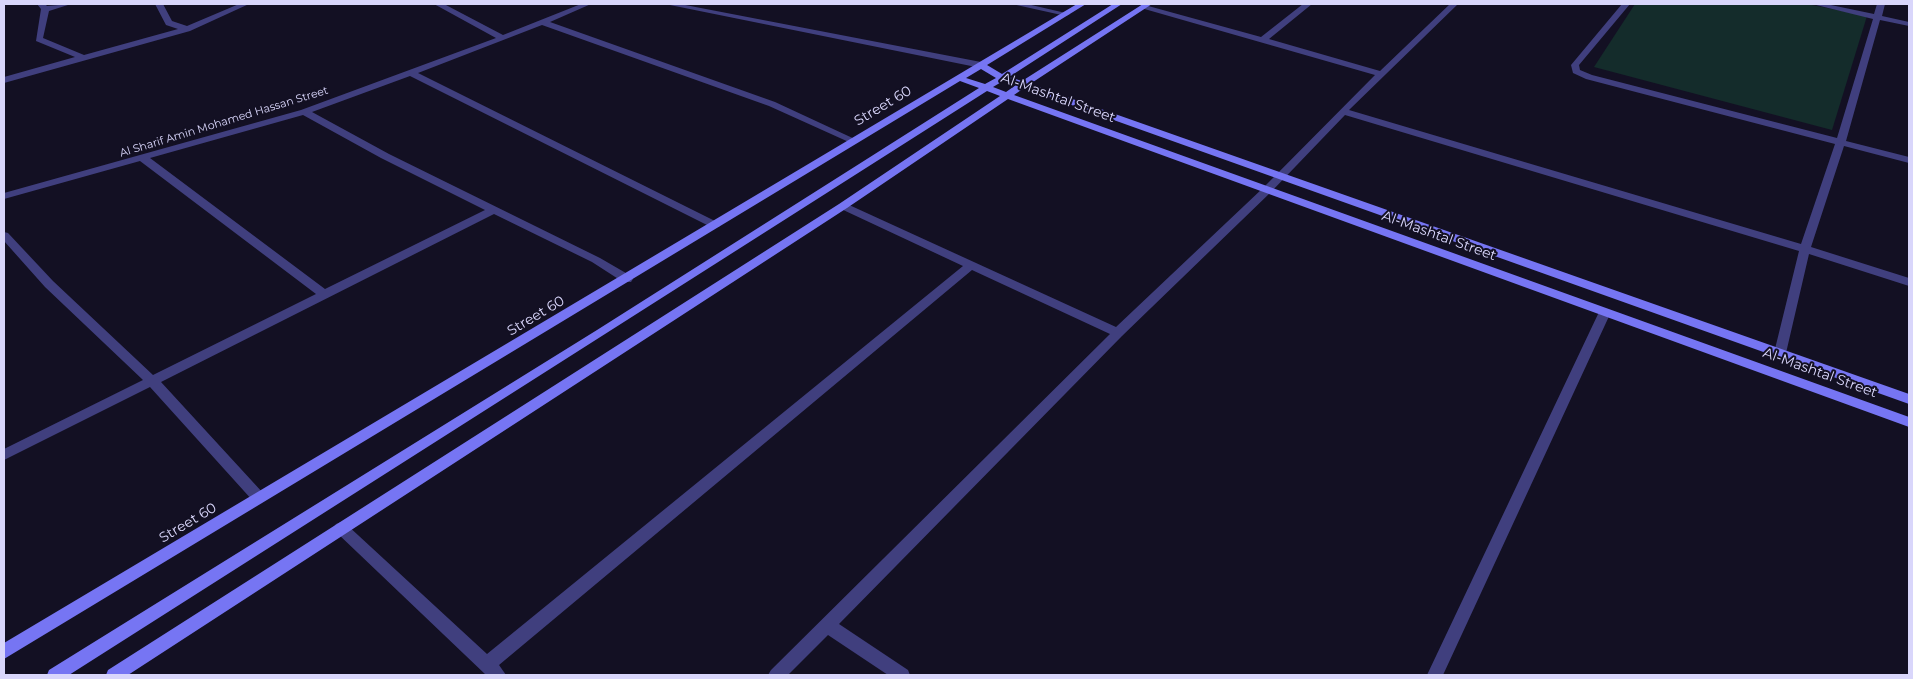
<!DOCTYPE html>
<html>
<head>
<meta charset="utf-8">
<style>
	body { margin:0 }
	#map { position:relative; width:1913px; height:679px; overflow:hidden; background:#131023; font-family:Montserrat,sans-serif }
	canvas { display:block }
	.frame { position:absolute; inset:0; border:5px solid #d9d6fb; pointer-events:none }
</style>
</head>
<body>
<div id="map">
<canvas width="1913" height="679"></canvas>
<div class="frame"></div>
</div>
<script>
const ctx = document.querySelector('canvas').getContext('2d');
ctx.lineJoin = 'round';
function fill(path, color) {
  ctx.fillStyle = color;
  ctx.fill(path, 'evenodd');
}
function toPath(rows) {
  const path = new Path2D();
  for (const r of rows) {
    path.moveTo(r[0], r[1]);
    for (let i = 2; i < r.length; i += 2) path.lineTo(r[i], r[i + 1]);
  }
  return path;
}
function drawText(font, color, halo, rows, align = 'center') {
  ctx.font = font + ' Montserrat,sans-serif';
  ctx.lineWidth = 4;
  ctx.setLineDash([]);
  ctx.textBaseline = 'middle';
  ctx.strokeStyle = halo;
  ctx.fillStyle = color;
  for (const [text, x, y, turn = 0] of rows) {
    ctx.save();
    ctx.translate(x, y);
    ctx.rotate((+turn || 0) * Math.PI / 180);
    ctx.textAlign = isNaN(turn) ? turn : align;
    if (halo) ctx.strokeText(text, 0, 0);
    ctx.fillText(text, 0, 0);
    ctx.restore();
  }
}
fill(toPath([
	[1635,4,1807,4,1867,16,1832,130,1594,67]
]), '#142c2b');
fill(toPath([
	[37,4,45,4,47,6,71,4,49,11,43,38,84,55,178,29,166,25,155,4,163,4,172,21,187,26,239,4,249,4,190,31,4,83,4,77,75,57,36,41,41,9,37,4],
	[434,4,444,4,503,35,581,4,591,4,550,22,775,102,859,141,857,143,851,143,769,106,542,25,418,73,719,223,720,225,719,227,711,227,410,76,312,112,389,154,600,258,631,276,633,279,631,282,623,282,592,262,494,214,161,382,263,493,265,497,263,501,258,503,253,501,150,387,4,460,4,449,143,380,45,287,4,241,4,232,8,233,53,281,153,375,316,294,140,161,4,199,4,193,301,110,496,38,434,4],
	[303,115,381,158,485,210,325,289,150,158,303,115],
	[665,4,680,4,981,62,985,65,981,68,665,4],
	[1012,4,1027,4,1070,14,1066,16,1012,4],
	[1141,4,1261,37,1303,4,1312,4,1269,39,1380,71,1450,4,1458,4,1349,110,1801,244,1835,144,1586,79,1573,73,1571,65,1622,4,1630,4,1579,65,1580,70,1592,75,1837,138,1873,19,1812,4,1826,4,1874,14,1877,4,1885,4,1882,16,1909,22,1909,26,1880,20,1846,141,1909,157,1909,163,1844,146,1811,247,1909,278,1909,286,1809,254,1786,353,1780,357,1776,356,1774,353,1799,251,1345,115,1271,192,1122,336,839,624,908,670,910,675,888,675,828,635,788,675,768,675,771,670,1110,334,972,270,499,665,506,675,486,675,336,532,333,528,336,524,341,522,346,524,487,654,963,266,839,208,839,204,847,204,1116,327,1263,188,1375,75,1141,8,1141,4],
	[1605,308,1611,312,1443,675,1427,675,1599,312,1605,308]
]), '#403f7e');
fill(toPath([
	[1077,4,1086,4,987,65,1002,74,1113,4,1122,4,1009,77,1022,81,1143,4,1152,4,1030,84,1909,394,1909,404,1024,88,1014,95,1909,417,1909,427,1008,99,847,208,128,675,106,675,108,670,839,204,1000,96,987,91,69,675,47,675,49,670,597,330,979,88,960,81,4,659,4,643,1077,4],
	[981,69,996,78,985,84,966,78,981,69],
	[1003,81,1016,85,1006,92,993,87,1003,81]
]), '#7675f3');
drawText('11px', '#d9d6fb', '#131023', [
	["Al Sharif Amin Mohamed Hassan Street",224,122,-17]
]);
drawText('14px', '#d9d6fb', '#131023', [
	["Al-Mashtal Street",1058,98,20],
	["Street 60",883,106,-31],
	["Al-Mashtal Street",1439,236,20],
	["Street 60",536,316,-31],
	["Al-Mashtal Street",1820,373,20],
	["Street 60",188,523,-31]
]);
</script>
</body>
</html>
